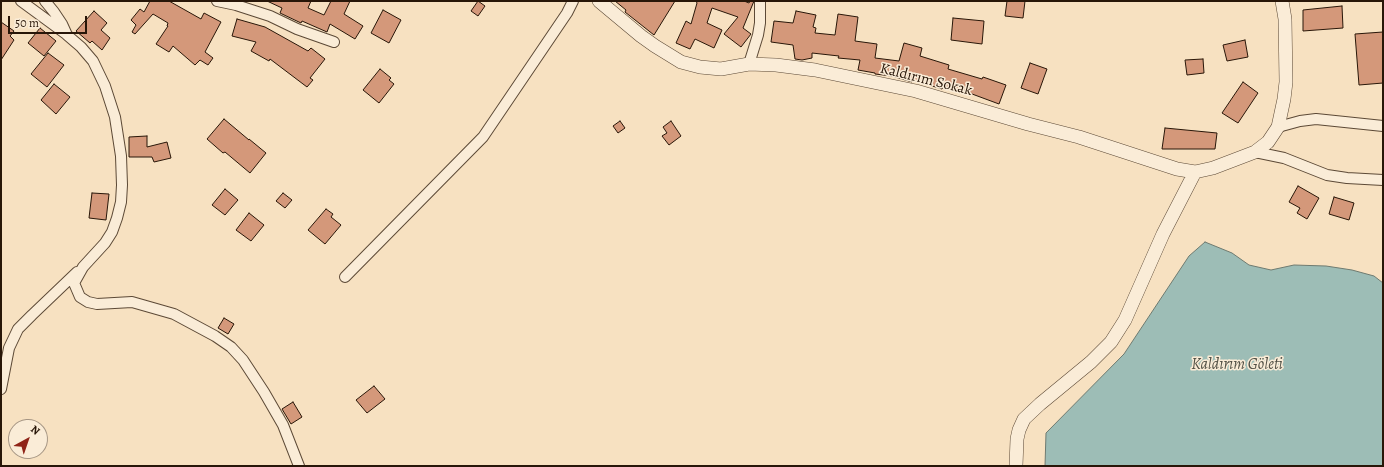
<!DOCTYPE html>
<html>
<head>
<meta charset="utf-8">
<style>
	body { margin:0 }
	#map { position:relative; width:1384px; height:467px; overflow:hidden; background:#f7e1c1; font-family:Alegreya,serif }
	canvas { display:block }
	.frame { position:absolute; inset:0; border:2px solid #281608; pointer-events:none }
	.north { position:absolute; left:8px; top:419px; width:40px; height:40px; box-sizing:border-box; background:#faecd7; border:1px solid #a69684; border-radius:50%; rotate:40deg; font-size:11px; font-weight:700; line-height:16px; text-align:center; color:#281608 }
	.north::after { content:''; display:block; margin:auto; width:14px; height:18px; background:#8f2418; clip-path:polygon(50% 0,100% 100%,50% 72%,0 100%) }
	.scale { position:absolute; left:8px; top:16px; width:79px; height:18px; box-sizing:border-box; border:2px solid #281608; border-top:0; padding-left:5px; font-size:12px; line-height:14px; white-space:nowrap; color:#281608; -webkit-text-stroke:3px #faecd7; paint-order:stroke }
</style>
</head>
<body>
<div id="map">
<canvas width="1384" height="467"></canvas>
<div class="frame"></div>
<div class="north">N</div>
<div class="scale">50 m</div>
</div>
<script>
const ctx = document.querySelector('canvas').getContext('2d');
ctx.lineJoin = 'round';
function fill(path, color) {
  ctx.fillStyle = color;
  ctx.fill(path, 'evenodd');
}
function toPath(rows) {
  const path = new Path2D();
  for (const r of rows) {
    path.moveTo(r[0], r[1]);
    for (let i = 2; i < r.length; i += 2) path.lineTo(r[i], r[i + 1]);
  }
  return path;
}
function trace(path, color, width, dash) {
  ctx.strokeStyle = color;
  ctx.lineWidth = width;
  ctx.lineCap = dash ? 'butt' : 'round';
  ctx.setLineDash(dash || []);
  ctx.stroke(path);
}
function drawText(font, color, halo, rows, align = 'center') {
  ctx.font = font + ' Alegreya,serif';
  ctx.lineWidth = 3;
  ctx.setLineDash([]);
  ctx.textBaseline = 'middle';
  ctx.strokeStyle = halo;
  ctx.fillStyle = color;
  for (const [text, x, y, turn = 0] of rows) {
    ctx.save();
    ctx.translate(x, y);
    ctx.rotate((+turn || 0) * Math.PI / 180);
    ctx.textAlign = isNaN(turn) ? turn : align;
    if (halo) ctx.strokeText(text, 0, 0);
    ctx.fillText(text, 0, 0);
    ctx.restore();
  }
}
const water = toPath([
	[1205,242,1232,253,1249,265,1271,270,1294,265,1326,266,1352,270,1374,276,1383,283,1383,466,1045,466,1046,433,1124,354,1189,256,1205,242]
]);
fill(water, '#9dbdb6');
trace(water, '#6e7a70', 1);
const building = toPath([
	[150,1,169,1,201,19,204,13,221,22,205,52,213,58,208,65,200,60,195,65,173,46,169,52,156,44,168,26,167,26,168,23,153,14,135,34,132,32,136,25,131,20,140,9,144,12,150,1],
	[267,1,311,1,308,8,324,15,331,1,350,1,344,14,363,26,355,39,330,24,327,32,302,21,301,23,280,13,282,8,267,1],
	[478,1,485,6,478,16,471,11,478,1],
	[615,1,675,1,654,35,625,12,626,10,615,1],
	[696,1,744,1,749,3,750,1,754,1,743,28,751,34,741,47,724,34,738,17,712,8,707,23,722,30,714,48,695,39,690,49,676,43,686,21,691,24,697,3,696,1],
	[1007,1,1025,1,1023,18,1005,16,1007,1],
	[1342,6,1343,28,1303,31,1303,10,1342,6],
	[383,10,401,20,389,43,371,33,383,10],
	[94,11,107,23,101,30,110,38,102,50,92,41,90,43,76,31,94,11],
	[796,11,816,15,813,27,816,28,815,33,835,35,838,14,858,17,855,41,877,44,875,58,899,61,904,43,922,48,920,56,949,65,948,69,982,79,983,77,1006,85,999,104,964,91,964,93,943,87,942,89,913,80,912,82,892,76,875,74,875,73,858,70,860,60,838,58,839,56,812,53,812,58,802,60,795,59,793,45,771,42,774,21,793,23,796,11],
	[953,18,984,21,982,44,951,40,953,18],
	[237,19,265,27,308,51,311,48,325,59,310,78,313,80,307,87,270,59,269,61,251,51,256,42,232,36,237,19],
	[1,22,14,31,10,36,14,40,1,60,1,22],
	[40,28,56,41,44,56,28,43,40,28],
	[1383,32,1383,83,1359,85,1355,34,1383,32],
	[1245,40,1248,57,1227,61,1223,45,1245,40],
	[48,53,64,65,47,87,31,74,48,53],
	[1203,59,1204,73,1187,75,1185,60,1203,59],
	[1030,63,1047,69,1038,94,1021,88,1030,63],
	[380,69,391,78,389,80,394,84,379,103,363,90,380,69],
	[1243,82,1258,93,1238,123,1222,113,1243,82],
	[54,84,70,97,56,114,41,100,54,84],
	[224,119,249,140,249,139,266,153,250,173,225,152,223,153,207,139,224,119],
	[620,121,625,128,618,133,613,126,620,121],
	[671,121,681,136,669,145,662,136,667,133,663,127,671,121],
	[1165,128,1217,133,1215,149,1162,149,1165,128],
	[147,136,147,147,167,142,171,158,154,162,152,157,129,157,129,137,147,136],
	[1298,186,1319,198,1307,219,1297,213,1300,208,1289,202,1298,186],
	[225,189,238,200,225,215,212,205,225,189],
	[92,193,109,194,106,220,89,218,92,193],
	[283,193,292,200,285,208,276,201,283,193],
	[1334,197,1354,203,1349,220,1329,214,1334,197],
	[326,209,333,214,331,217,341,225,325,244,308,230,326,209],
	[249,213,264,225,251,241,236,230,249,213],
	[224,318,234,324,228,334,218,328,224,318],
	[374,386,385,399,367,413,356,400,374,386],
	[293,402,302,417,291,424,282,409,293,402]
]);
fill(building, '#d4987a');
trace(building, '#281608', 1);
const minor = toPath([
	[21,1,66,34],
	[45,1,54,12,62,24,67,35,81,47,93,61,105,86,115,117,121,156,122,185,121,202,117,218,112,232,105,243,83,267,74,283,80,297,88,302,97,304,132,302,174,314,215,336,231,347,243,360,264,392,283,425,299,466],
	[217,1,236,5,270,16,297,29,334,42],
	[749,64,758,35,760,23,760,1],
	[1278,127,1300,121,1316,119,1383,126],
	[1255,152,1284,158,1327,175,1347,178,1383,180],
	[345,277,483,137,567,13,573,1],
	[1,389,9,348,18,329,32,315,77,272]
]);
const tertiary = toPath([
	[599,1,641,36,655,46,681,62,700,67,721,69,749,64,776,65,815,70,916,91,1028,124,1079,137,1177,169,1195,172,1213,168,1255,152,1268,142,1278,127,1284,99,1286,82,1285,19,1282,1],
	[1016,466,1017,439,1019,430,1024,419,1040,404,1091,362,1111,342,1125,320,1163,234,1195,172]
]);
trace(minor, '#5c4936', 12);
trace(tertiary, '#5c4936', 14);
trace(minor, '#faecd7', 10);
trace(tertiary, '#faecd7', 13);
drawText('15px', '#281608', '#faecd7', [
	["Kaldırım Sokak",926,80,14]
]);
drawText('italic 16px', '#515045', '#faecd7', [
	["Kaldırım Göleti",1237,365]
]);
</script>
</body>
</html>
